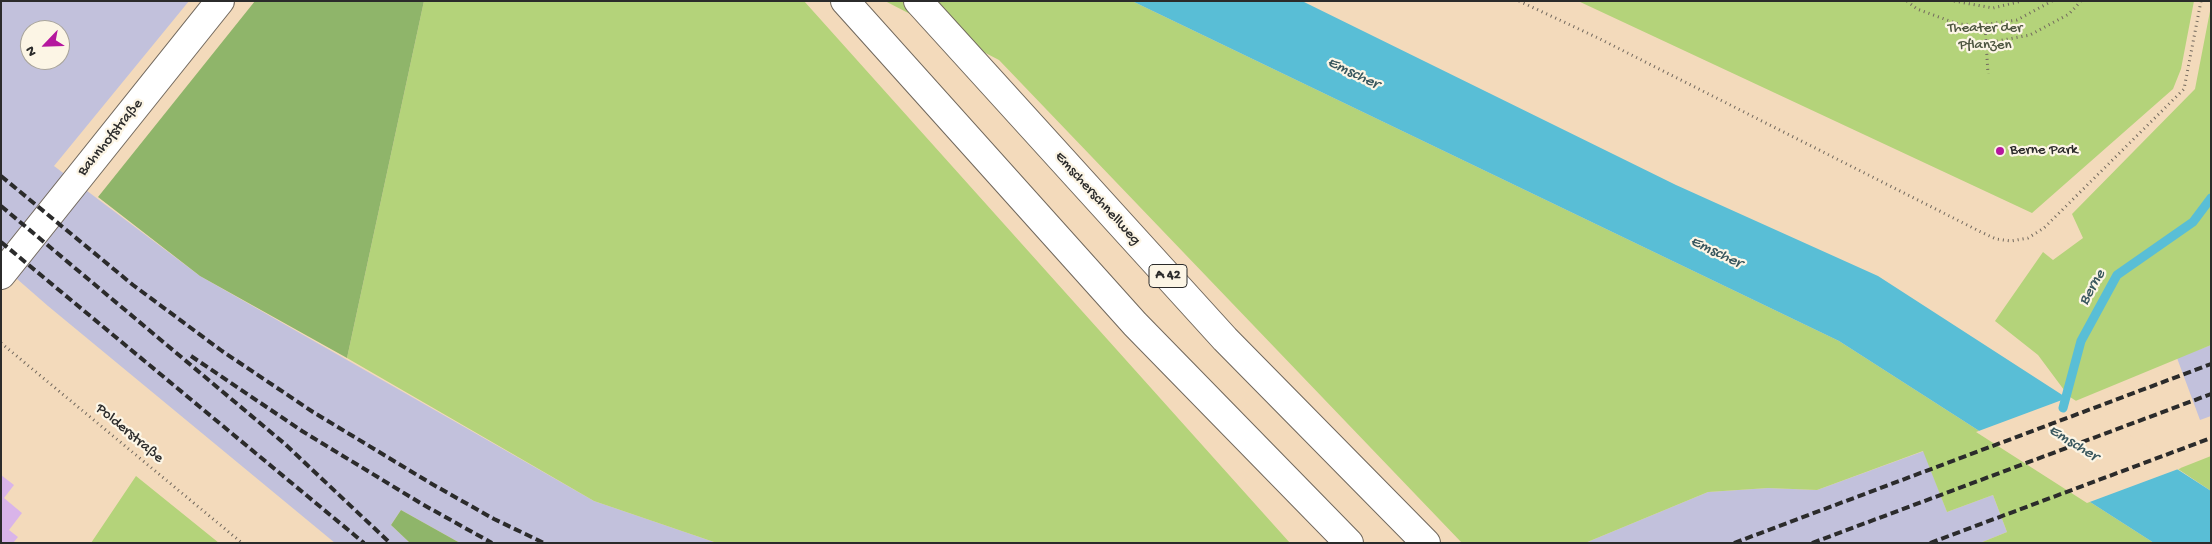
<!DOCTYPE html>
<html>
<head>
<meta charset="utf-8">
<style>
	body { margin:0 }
	#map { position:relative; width:2212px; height:544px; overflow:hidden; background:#f3dabb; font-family:"Gochi Hand",sans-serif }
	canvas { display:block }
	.frame { position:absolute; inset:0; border:2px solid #2b2b2b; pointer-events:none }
	.north { position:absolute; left:20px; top:20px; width:50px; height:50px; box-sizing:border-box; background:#fcf5e5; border:1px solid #a8a49b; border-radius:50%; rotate:246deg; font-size:14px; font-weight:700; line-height:20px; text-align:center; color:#2b2b2b }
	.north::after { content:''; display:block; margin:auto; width:18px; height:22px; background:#b5179e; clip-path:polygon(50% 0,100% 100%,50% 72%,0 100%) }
</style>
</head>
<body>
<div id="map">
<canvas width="2212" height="544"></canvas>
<div class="frame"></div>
<div class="north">N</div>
</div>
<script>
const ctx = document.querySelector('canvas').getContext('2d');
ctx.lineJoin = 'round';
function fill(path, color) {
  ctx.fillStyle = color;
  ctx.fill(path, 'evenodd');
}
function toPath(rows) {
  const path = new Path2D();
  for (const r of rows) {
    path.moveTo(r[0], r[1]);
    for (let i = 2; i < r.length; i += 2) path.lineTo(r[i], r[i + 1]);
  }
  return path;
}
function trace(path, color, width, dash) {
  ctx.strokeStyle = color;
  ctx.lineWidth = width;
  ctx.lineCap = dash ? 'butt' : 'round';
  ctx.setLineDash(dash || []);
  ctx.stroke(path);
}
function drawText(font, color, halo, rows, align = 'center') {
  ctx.font = font + ' "Gochi Hand",sans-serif';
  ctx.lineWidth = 4.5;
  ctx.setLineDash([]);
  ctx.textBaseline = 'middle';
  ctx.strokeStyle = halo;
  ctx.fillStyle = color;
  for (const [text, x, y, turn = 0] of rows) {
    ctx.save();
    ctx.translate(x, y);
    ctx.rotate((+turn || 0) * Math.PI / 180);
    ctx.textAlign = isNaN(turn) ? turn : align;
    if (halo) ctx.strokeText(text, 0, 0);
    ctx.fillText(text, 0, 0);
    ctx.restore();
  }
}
fill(toPath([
	[1,1,189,1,54,166,200,276,594,501,717,543,460,543,401,510,391,525,410,543,335,543,48,306,1,265],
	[30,30,60,30,60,60,30,60],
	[2211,345,2211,416,2200,420,2177,358],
	[1924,451,1947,512,1993,495,2007,532,1980,543,1585,543,1708,492,1768,488,1817,490]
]), '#c2c1dc');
fill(toPath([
	[424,1,804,1,1290,543,717,543,594,501,347,358],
	[885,1,1132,1,1839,341,2154,543,1980,543,2007,532,1993,495,1947,512,1923,451,1817,490,1768,488,1708,492,1585,543,1462,543,999,60],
	[1578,1,2194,1,2181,69,2173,89,2032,213],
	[2211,6,2211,345,2073,402,2038,355,1995,321,2043,252,2053,260,2083,238,2072,214,2195,89],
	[2211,456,2211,491,2178,469],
	[136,476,219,543,91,543]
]), '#b4d37a');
fill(toPath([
	[255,1,424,1,347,358,200,276,98,197],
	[401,510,460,543,410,543,391,525]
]), '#8fb56a');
fill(toPath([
	[1132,1,1302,1,1676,185,1878,276,2211,491,2211,543,2154,543,1839,341]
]), '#59bed6');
fill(toPath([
	[2070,397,2179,467,2181,468,2087,503,1976,432]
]), '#f3dabb');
trace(toPath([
	[2063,408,2081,341,2117,275,2193,222,2211,198]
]), '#59bed6', 9);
fill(toPath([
	[1,475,14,485,4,498,22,513,9,530,18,537,13,543,1,543]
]), '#d9b4e9');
const secondary = toPath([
	[1,275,220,1]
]);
const highway = toPath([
	[845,1,1135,324,1349,543],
	[918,1,1225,339,1426,543]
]);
trace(secondary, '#71685d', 30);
trace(highway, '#71685d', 30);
trace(toPath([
	[1519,1,1598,38,1981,232,1996,239,2011,241,2028,238,2044,228,2184,89,2201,1],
	[1907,1,1917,9,1958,24,1981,25,2017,20,2052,1],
	[1954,1,1993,8,2022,1],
	[1985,24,1988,74],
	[1987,43,2030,35,2069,14,2081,1],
	[1,343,242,543]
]), '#71685d', 3, [1, 4]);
trace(secondary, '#fff', 28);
trace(highway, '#fff', 28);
trace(toPath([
	[1,176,133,285,222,351,313,412,432,484,494,519,544,543],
	[1,206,285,444,390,543],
	[1,242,364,543],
	[191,356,302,431,422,504,492,543],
	[1734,543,2211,364],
	[1812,543,2211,394],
	[1930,543,2211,438]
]), '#2b2b2b', 4, [8, 4]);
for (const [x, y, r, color] of [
	[2000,151,5,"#b5179e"]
]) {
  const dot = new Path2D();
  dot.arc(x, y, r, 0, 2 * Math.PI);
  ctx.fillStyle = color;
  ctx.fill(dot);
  trace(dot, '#fcf5e5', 2);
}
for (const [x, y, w] of [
	[1168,276,38]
]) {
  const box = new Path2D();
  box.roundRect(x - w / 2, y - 11.5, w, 23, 4);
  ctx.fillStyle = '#fcf5e5';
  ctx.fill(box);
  trace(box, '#2b2b2b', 1);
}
drawText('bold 14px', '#2b2b2b', null, [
	["A 42",1168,276]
]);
drawText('15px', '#4d553f', '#fcf5e5', [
	["Theater der",1985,29],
	["Pflanzen",1985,46]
]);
drawText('15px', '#2b2b2b', '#fcf5e5', [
	["Bahnhofstraße",111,138,-51],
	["Emscherschnellweg",1097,199,48],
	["Polderstraße",129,434,40]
]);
drawText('15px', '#2b2b2b', '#fcf5e5', [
	["Berne Park",2010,151]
], 'left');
drawText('italic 16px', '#39575e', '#fcf5e5', [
	["Emscher",1353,74,26],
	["Emscher",1716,253,26],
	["Berne",2093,288,-60],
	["Emscher",2073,444,32]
]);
</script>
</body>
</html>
